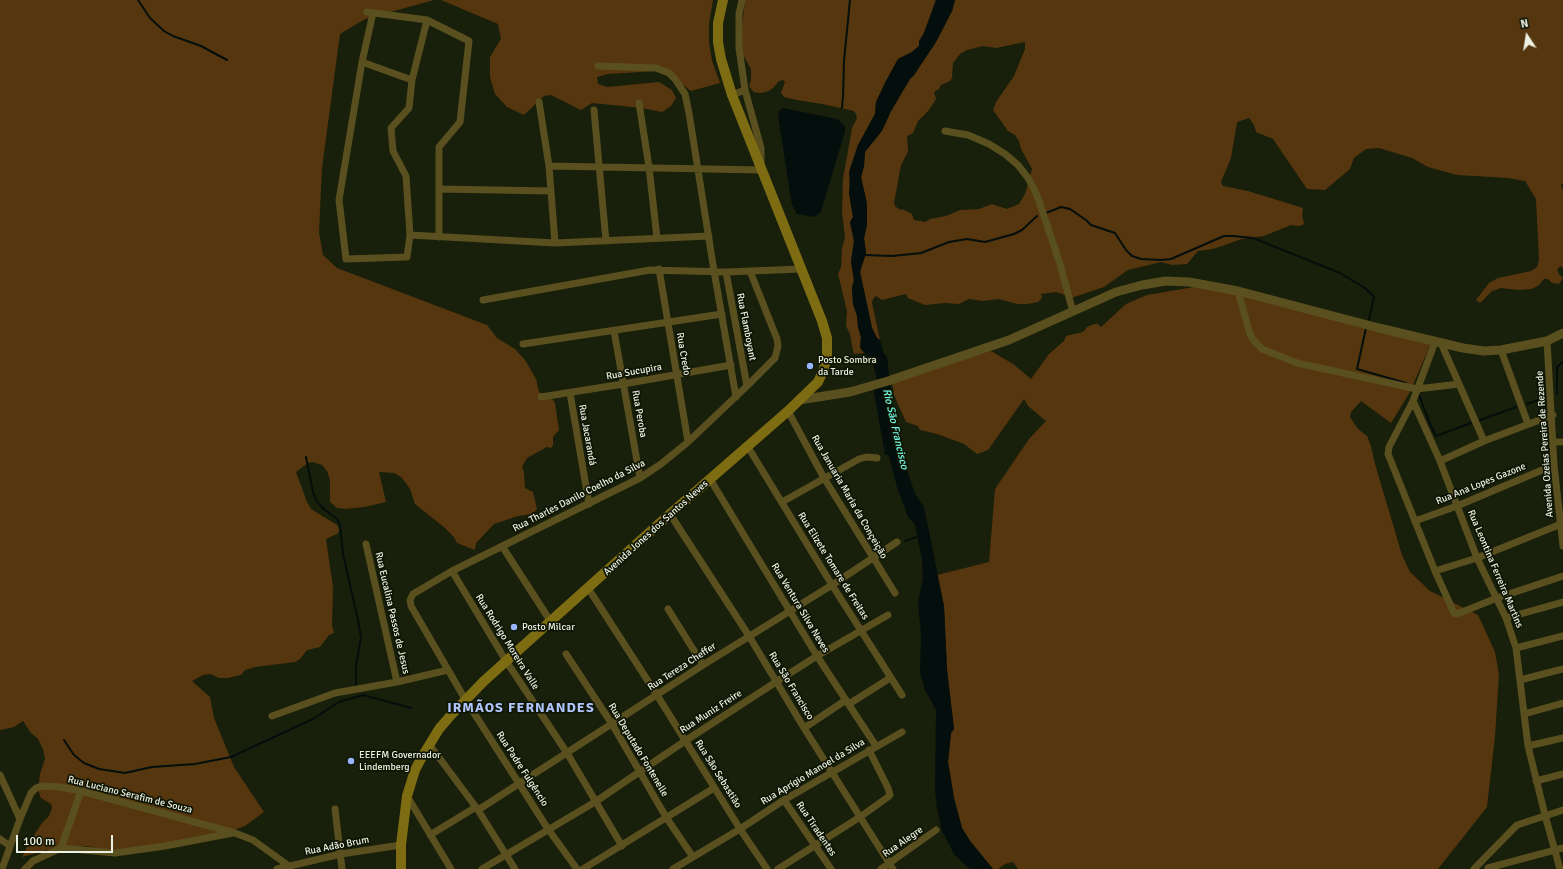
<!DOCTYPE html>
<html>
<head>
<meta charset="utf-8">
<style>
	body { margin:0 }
	#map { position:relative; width:1563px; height:869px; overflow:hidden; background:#181f0a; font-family:Signika,sans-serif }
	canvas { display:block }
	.north { position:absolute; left:1507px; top:16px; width:40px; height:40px; -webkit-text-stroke:3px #0f1503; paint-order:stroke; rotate:348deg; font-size:11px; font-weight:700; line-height:16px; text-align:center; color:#ecf1e4 }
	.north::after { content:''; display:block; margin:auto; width:14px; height:18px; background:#ecf1e4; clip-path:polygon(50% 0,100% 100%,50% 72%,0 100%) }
	.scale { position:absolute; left:16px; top:835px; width:97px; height:18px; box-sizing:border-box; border:2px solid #ecf1e4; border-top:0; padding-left:5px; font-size:12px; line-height:14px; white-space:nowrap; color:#ecf1e4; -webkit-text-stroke:3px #0f1503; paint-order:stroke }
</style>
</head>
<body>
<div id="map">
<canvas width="1563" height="869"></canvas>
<div class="north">N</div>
<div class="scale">100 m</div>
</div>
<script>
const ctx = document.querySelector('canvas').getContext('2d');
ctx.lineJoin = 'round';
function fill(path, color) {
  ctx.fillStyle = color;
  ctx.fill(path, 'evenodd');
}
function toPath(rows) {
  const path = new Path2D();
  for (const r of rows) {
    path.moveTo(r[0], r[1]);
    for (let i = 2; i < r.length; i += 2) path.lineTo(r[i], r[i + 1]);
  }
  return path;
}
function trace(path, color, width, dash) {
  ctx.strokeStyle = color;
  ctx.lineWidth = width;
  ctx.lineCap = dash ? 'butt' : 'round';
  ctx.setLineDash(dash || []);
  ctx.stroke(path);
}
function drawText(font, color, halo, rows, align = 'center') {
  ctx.font = font + ' Signika,sans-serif';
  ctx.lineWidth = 3.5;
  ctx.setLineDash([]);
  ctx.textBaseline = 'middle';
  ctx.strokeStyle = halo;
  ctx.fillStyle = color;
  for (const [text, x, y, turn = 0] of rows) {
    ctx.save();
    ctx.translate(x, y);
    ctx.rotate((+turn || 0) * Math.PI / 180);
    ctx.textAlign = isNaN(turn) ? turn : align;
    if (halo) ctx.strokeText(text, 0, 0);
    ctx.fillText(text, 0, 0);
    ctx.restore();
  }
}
fill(toPath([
	[0,0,434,0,365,19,340,34,322,168,319,232,323,255,337,268,487,325,497,338,515,349,525,360,536,379,539,392,551,397,555,403,559,430,553,437,553,445,551,448,547,447,527,458,522,467,524,472,525,488,533,492,537,509,532,514,518,516,494,524,476,543,475,550,457,543,454,537,445,528,415,504,410,489,405,482,401,477,394,473,379,472,386,502,364,507,345,509,337,508,330,502,330,480,327,471,322,465,313,462,308,463,296,472,307,502,311,509,337,525,339,529,339,531,337,534,326,539,333,587,332,625,334,633,329,635,320,647,307,650,300,659,295,662,255,667,245,670,241,675,228,678,219,678,211,674,203,675,192,681,210,697,214,718,234,767,264,812,245,826,231,831,137,849,105,850,87,846,51,849,22,857,29,843,42,823,49,816,52,808,51,804,41,798,38,790,40,774,45,759,43,749,38,739,31,733,23,721,14,727,0,730],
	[441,0,713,0,709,24,709,43,712,61,720,83,691,91,679,82,657,71,608,74,597,77,598,84,607,87,659,82,672,90,676,98,671,106,662,112,642,108,592,103,581,110,551,95,544,96,524,115,507,107,495,94,490,77,490,57,501,39,498,24],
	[745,0,936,0,919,46,912,52,898,59,885,83,876,102,875,114,858,145,850,169,849,193,853,217,850,222,854,241,851,261,854,280,852,288,853,304,857,316,858,327,861,337,860,344,861,350,864,353,854,354,853,351,850,334,846,326,847,311,838,274,841,267,842,248,845,238,842,212,843,179,852,128,857,118,856,114,854,111,822,104,797,100,784,97,781,93,785,82,783,80,779,81,772,89,766,92,760,93,754,92,751,89,749,85,751,81,751,69,742,53,742,27],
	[955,0,1563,0,1563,184,1561,185,1563,191,1563,268,1560,266,1557,270,1559,274,1563,278,1559,284,1552,283,1548,279,1544,279,1539,285,1532,289,1518,290,1501,288,1492,291,1480,303,1476,300,1489,283,1498,278,1531,271,1537,267,1539,260,1536,199,1525,181,1508,178,1457,175,1428,167,1412,158,1379,148,1366,149,1354,158,1350,169,1325,190,1307,189,1273,139,1256,132,1254,125,1249,118,1237,122,1231,158,1221,182,1223,186,1248,191,1303,208,1302,215,1304,224,1300,226,1291,225,1264,236,1242,239,1213,249,1198,251,1187,264,1172,265,1161,262,1128,270,1104,287,1068,299,1065,295,1056,292,1041,294,1042,298,1038,302,1027,304,1017,304,999,299,983,301,969,299,959,304,945,303,925,305,908,298,906,294,882,300,876,296,873,299,872,303,880,340,877,338,872,328,860,272,866,253,864,238,867,225,867,204,861,177,864,166,865,152,886,122,891,111,910,79,914,75,936,42,952,11],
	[1025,42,1025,49,1014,76,996,102,993,110,1008,131,1015,135,1019,141,1021,149,1032,169,1025,194,1019,204,1007,209,992,204,979,209,960,210,946,216,930,219,925,222,914,220,912,214,902,209,900,210,895,206,894,203,901,165,908,152,907,136,913,133,918,121,929,110,933,104,936,99,934,92,939,89,941,85,950,81,952,78,953,63,960,54,967,50,983,46,996,48],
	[1200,286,1243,294,1431,343,1410,392,1391,423,1361,401,1351,412,1350,417,1358,429,1367,436,1371,446,1375,464,1402,555,1410,572,1430,591,1478,615,1495,652,1499,675,1495,736,1487,807,1438,869,1018,869,1013,862,1005,864,998,869,993,869,970,841,962,828,954,798,948,762,951,733,954,729,947,670,944,606,937,575,989,562,995,489,1029,439,1046,421,1028,406,1024,399,988,450,977,454,964,444,937,434,920,430,918,426,906,422,894,395,893,387,889,381,991,351,1013,364,1031,379,1049,354,1064,341,1066,336,1083,332,1087,327,1094,324,1098,324,1101,327,1126,304,1147,295]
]), '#56360e');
fill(toPath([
	[936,0,955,0,952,11,936,42,914,75,910,79,891,111,882,131,865,152,864,166,861,177,867,204,867,225,864,238,866,253,860,272,872,328,877,338,880,340,884,354,887,356,889,376,886,377,860,347,861,337,858,327,857,316,853,304,852,288,854,280,851,262,854,241,850,222,853,217,849,193,850,184,849,172,858,145,875,114,876,102,885,83,898,59,912,52,919,46,919,41,924,33],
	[783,108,837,119,845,126,845,131,821,212,814,217,797,214,792,205,778,116,780,110],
	[887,382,893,406,905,464,915,494,924,507,944,606,947,670,954,729,951,733,948,762,954,798,962,828,970,841,993,869,970,869,954,854,942,831,937,808,935,789,936,710,925,690,920,673,921,634,918,602,923,579,922,559,915,525,908,517,897,487,890,460,888,455,885,455,873,387]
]), '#040e0c');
trace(toPath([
	[138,0,150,18,164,31,173,36,201,46,227,60],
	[842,108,843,96,844,61,850,0],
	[1046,213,1061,207,1070,209,1086,220,1091,225,1115,233,1126,250,1132,256,1141,259,1161,260,1171,259,1224,236,1233,236,1253,238,1340,273,1365,288,1374,297,1369,320],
	[864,255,892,256,921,253,949,242,967,239,985,242,1014,234,1022,230,1037,216],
	[1366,328,1357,369,1406,383],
	[1557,394,1557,367,1563,362],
	[1419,395,1430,424,1436,436,1471,423],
	[1527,404,1546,397],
	[1480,420,1516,407],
	[306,457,313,492,317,502,325,510,336,518,340,524,343,554,358,620,361,638,356,665,356,685],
	[905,541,919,536],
	[64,740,74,755,84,763,99,769,125,773,152,767,195,764,231,757,313,719,339,702,363,695,411,708]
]), '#040e0c', 2);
trace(toPath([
	[878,357,886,394]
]), '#040e0c', 12);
trace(toPath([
	[367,12,427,20,469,41,460,122,439,147,439,237],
	[373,13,362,62,339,200,346,259,407,257,410,235,406,176,393,151,391,128,409,108,412,80,427,20],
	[362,62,412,80],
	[598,66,656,68,669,73,675,79,685,94,689,113,714,271,736,397],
	[732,95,745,90,739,48,739,14,742,0],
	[539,102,549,166,555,243],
	[639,103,649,167,657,238],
	[594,110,606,241],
	[945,131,968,135,989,144,1005,154,1018,165,1028,178,1033,187,1038,198,1060,264,1073,312],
	[549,166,761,170,761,148,745,90],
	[439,189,551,191],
	[410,235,555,243,709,236],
	[659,269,688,442],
	[726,272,747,386],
	[1238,291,1250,334,1254,341,1262,349,1297,363,1417,389,1459,384],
	[483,300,650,270,726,272,802,269],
	[614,331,640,478],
	[1547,341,1554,465,1563,546],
	[1435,342,1413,401,1389,447,1388,454,1435,571,1454,613,1457,614,1497,598,1563,576],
	[1441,343,1484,441],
	[523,344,722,314],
	[1501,350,1528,424],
	[570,393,589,504],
	[541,397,623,384,731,365],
	[1413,401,1440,461,1477,558,1506,618,1516,648,1528,746,1545,815,1560,869],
	[788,411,824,478,895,593],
	[1554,442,1563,442],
	[748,447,832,585,902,695],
	[1440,461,1484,441,1553,415],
	[710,479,817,656,876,746],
	[782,502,859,459,866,457,877,458],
	[670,514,749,636,804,728,893,869],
	[1415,521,1457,506,1554,465],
	[366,544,397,682],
	[502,546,551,622],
	[452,571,506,661,567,753,622,846],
	[1435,571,1477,558,1561,524],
	[588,588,657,695,740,829,767,869],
	[668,609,703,665],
	[1506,618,1563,602],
	[1516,648,1563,636],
	[566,654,612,724,666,817,693,857],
	[1520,680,1563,669],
	[849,704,890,678],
	[1524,714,1563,703],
	[272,716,335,693,397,682,448,670],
	[804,728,846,700],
	[429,744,478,810,515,869],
	[1528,746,1563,738],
	[0,775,20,819],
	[1536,781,1563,774],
	[407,796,451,869],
	[784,800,831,869],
	[335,809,342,869],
	[478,810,703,665,832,585,897,542],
	[430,835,476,807],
	[0,839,10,846],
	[61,848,81,791],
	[1488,868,1563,848],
	[2,869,20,819,31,793,36,788,42,786,60,787,81,791,235,833,253,840,289,866],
	[25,869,33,861,61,848,115,853,165,846,233,833],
	[277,869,341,854,401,845],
	[482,869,595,802,685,741,776,682,817,656,888,615],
	[577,869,548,829,465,699,411,606,410,600,413,594,452,571,640,478,661,464,688,442,747,386,775,358,778,346,777,339,750,271],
	[583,869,714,788],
	[673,869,740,829,784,800,902,732],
	[778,869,860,817,888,797,890,795,888,788,869,750],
	[881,869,936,830],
	[1474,869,1517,825,1563,810]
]), '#5a4f1f', 7);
trace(toPath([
	[799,400,850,392,888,381,1009,340,1116,292,1142,285,1166,281,1189,282,1238,291,1379,328,1463,348,1484,351,1501,350,1547,341,1563,333]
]), '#5a4f1f', 9);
trace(toPath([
	[401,869,401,845,407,796,415,770,422,757,439,729,451,715,484,681,670,514,788,411,818,382,824,369,827,354,827,338,822,321,732,95,721,59,718,42,718,23,723,0]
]), '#7e6c13', 10);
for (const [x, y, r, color] of [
	[810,366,4,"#98b5fd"],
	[514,627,4,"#98b5fd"],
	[351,761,4,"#98b5fd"]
]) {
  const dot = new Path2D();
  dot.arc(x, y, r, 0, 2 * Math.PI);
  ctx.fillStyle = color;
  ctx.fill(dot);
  trace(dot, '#0f1503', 1.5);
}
drawText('10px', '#ecf1e4', '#0f1503', [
	["Rua Flamboyant",746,327,79],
	["Rua Credo",683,354,80],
	["Rua Sucupira",634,372,-10],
	["Rua Peroba",639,414,80],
	["Rua Jacarandá",587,435,80],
	["Avenida Ozeias Pereira de Rezende",1545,444,-94],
	["Rua Ana Lopes Gazone",1481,484,-22],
	["Rua Tharles Danilo Coelho da Silva",579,496,-27],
	["Rua Januaria Maria da Conçeição",849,497,60],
	["Avenida Jones dos Santos Neves",656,528,-42],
	["Rua Elizete Tomare de Freitas",833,566,58],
	["Rua Leontina Ferreira Martins",1495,569,67],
	["Rua Ventura Silva Neves",800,608,59],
	["Rua Eucalina Passos de Jesus",392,613,77],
	["Rua Rodrigo Moreira Valle",507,642,58],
	["Rua Tereza Cheffer",682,667,-33],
	["Rua São Francisco",791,686,59],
	["Rua Muniz Freire",711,712,-33],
	["Rua Deputado Fontenelle",638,750,59],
	["Rua Padre Fulgêncio",522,769,57],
	["Rua Aprígio Manoel da Silva",813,772,-31],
	["Rua São Sebastião",718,774,58],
	["Rua Luciano Serafim de Souza",130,795,14],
	["Rua Tiradentes",816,829,56],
	["Rua Alegre",903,842,-35],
	["Rua Adão Brum",337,846,-11]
]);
drawText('10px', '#ecf1e4', '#0f1503', [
	["Posto Sombra",818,360],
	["da Tarde",818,372],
	["Posto Milcar",522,627],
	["EEEFM Governador",359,755],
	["Lindemberg",359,767]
], 'left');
drawText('italic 11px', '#73f7e2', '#0f1503', [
	["Rio São Francisco",895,429,77]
]);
ctx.letterSpacing = '1px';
drawText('bold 14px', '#aec4fa', '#0f1503', [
	["IRMÃOS FERNANDES",521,708]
]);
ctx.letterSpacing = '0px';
</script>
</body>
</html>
